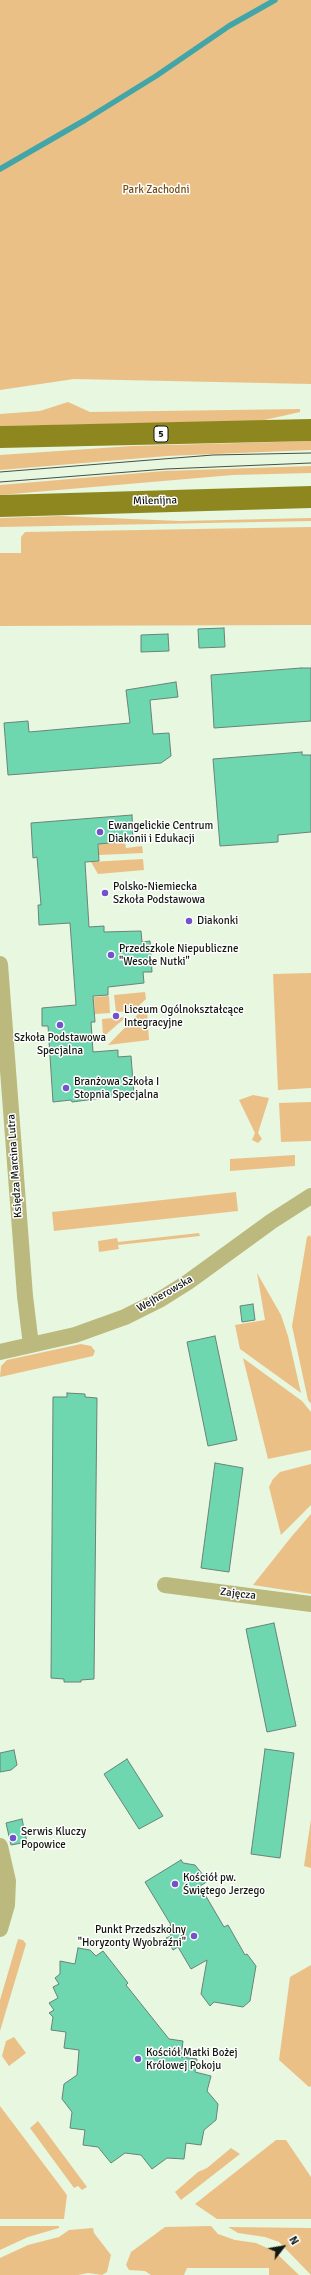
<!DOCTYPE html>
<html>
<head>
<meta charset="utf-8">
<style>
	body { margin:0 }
	#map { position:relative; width:311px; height:2275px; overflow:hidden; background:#e7f7e0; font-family:Signika,sans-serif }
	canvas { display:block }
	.north { position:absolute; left:263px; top:2227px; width:40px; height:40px; -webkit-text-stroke:3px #fff; paint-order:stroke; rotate:59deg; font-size:11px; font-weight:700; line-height:16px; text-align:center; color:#121810 }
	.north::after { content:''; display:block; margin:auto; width:14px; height:18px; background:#121810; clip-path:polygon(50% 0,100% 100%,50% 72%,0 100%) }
</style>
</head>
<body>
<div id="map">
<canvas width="311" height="2275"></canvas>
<div class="north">N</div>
</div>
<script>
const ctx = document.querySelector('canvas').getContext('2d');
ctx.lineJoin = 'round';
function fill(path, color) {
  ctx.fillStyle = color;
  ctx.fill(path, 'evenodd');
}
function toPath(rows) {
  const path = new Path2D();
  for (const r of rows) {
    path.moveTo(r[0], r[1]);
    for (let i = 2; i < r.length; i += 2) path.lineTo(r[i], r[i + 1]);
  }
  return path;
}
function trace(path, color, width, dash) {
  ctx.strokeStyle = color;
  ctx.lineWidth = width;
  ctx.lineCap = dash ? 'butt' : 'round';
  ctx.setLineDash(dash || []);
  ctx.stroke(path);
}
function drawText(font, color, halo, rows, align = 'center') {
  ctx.font = font + ' Signika,sans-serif';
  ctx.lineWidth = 3;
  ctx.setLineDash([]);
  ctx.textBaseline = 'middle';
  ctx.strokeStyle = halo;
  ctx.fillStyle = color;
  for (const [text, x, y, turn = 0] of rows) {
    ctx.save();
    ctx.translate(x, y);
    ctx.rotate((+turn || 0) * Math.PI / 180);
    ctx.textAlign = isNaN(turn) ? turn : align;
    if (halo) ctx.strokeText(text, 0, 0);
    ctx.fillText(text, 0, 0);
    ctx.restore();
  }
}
fill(toPath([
	[0,0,311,0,311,384,74,379,0,390],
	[68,402,90,412,300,409,300,412,260,421,0,426,0,414,40,411],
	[311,441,311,450,167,456,0,470,0,455,132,446],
	[311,466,311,473,233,475,0,495,0,485,164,471],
	[60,516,180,521,311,518,311,521,0,527,0,518],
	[311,527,311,625,0,626,0,553,21,553,21,537,25,532],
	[125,842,126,848,142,846,143,853,99,855,99,844],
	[143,859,144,870,98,874,91,862],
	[311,973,311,1088,278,1090,273,974],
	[145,992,146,999,133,1011,116,1012,114,995],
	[109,996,110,1013,95,1014,94,997],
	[142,1010,147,1010,149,1040,108,1045],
	[126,1017,103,1037,102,1019],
	[253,1095,269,1098,258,1133,262,1139,258,1143,252,1140,255,1133,239,1100],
	[311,1102,311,1141,281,1142,279,1103],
	[295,1155,295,1166,230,1171,230,1159],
	[236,1192,238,1211,54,1231,52,1212],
	[199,1233,200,1236,118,1245,119,1249,99,1252,98,1241,117,1238,118,1242],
	[310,1235,311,1238,311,1404,308,1400,292,1326,307,1237],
	[257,1273,281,1315,288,1336,301,1393,240,1349,235,1325,265,1320],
	[81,1344,91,1346,95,1351,93,1356,0,1377,1,1366,7,1360],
	[243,1358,302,1401,311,1412,311,1450,268,1459],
	[311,1464,311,1505,281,1535,269,1487,273,1479,280,1472],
	[311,1514,311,1594,253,1585,292,1536],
	[311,1819,311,1868,304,1866],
	[18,1939,23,1940,26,1944,0,2031,0,2000],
	[311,1965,311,2086,309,2087,279,2060,290,1977],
	[14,2037,26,2053,9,2066,2,2056,6,2041],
	[0,2106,67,2195,64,2219,0,2219],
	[38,2121,87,2187,82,2190,78,2186,74,2188,30,2128],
	[276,2140,286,2140,311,2177,311,2219,217,2219,195,2204],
	[231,2148,240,2154,181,2200,175,2192,198,2172,207,2168],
	[0,2226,59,2226,59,2228,28,2237,0,2250],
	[211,2226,218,2234,235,2240,256,2243,274,2251,299,2275,269,2275,269,2268,187,2268,184,2275,151,2275,145,2271,129,2270,126,2265,131,2252,165,2227],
	[228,2227,311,2228,311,2275,279,2242,265,2237,238,2233],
	[93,2228,94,2233,111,2255,107,2272,102,2275,88,2273,78,2275,0,2275,0,2258,28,2245,59,2237,69,2230]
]), '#ebc087');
trace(toPath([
	[0,169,85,120,156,76,229,26,275,0]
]), '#42a5a8', 5.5);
const building = toPath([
	[224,628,225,647,199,648,198,629,224,628],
	[168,634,169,651,141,652,141,635,168,634],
	[301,668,311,668,311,721,214,728,211,675,301,668],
	[176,682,178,697,150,700,153,734,169,733,171,756,161,763,8,775,4,723,28,721,29,732,130,723,126,690,176,682],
	[302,752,302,755,311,755,311,832,278,835,278,842,220,846,213,759,302,752],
	[132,815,133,841,98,844,99,861,85,862,89,927,104,926,104,932,141,931,142,942,150,941,152,972,143,972,144,983,108,987,108,995,93,996,95,1022,91,1022,93,1052,118,1050,118,1057,131,1056,134,1094,72,1102,71,1100,53,1102,48,1026,42,1026,42,1008,76,1005,70,923,39,925,38,905,41,905,37,857,33,858,31,823,132,815],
	[253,1304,255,1320,242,1322,240,1306,253,1304],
	[215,1336,237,1440,208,1446,187,1342,215,1336],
	[67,1393,85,1394,85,1397,97,1398,94,1679,81,1680,81,1682,64,1682,64,1679,51,1678,53,1397,67,1397,67,1393],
	[215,1463,243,1468,229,1572,201,1568,215,1463],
	[274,1623,296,1726,267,1732,246,1629,274,1623],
	[265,1749,294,1753,280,1858,251,1854,265,1749],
	[14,1750,17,1765,11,1770,0,1772,0,1753,14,1750],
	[127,1759,163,1816,139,1829,104,1774,127,1759],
	[22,1819,27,1842,11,1845,6,1823,22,1819],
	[181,1860,183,1863,195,1865,208,1881,200,1886,224,1927,228,1925,245,1955,247,1954,256,1966,250,2001,243,2007,214,2002,210,2006,201,1994,207,1960,191,1969,178,1947,173,1950,166,1938,171,1936,166,1928,171,1925,145,1882,181,1860],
	[78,1948,90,1950,96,1956,103,1951,128,1983,126,1985,169,2039,183,2041,181,2057,197,2059,195,2072,211,2076,207,2091,218,2104,216,2120,204,2130,201,2145,186,2143,184,2159,167,2158,152,2169,141,2155,125,2153,111,2163,98,2147,83,2145,85,2130,70,2128,72,2112,62,2099,64,2084,77,2075,79,2050,64,2048,66,2032,51,2030,53,2017,49,2013,54,2010,49,2003,58,1998,53,1987,59,1984,55,1978,60,1974,60,1961,75,1964,78,1948]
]);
fill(building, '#6ed7b0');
trace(building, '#698378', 1);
trace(toPath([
	[0,964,25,1296,31,1345],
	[0,1352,75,1335,125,1317,161,1299,188,1282,272,1221,311,1196],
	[165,1585,311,1604],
	[0,1846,8,1881,7,1905,0,1929]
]), '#bcb97e', 16);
trace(toPath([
	[0,437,311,430],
	[0,506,311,497]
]), '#8e8720', 22);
trace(toPath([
	[0,472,213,455,311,453],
	[0,482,166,469,311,463]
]), '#475044', 1);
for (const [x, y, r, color] of [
	[100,832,4,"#7353cc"],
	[105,893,4,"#7353cc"],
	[189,921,4,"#7353cc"],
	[111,955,4,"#7353cc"],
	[116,1016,4,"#7353cc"],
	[60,1025,4,"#7353cc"],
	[66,1088,4,"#7353cc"],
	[13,1838,4,"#7353cc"],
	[175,1884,4,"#7353cc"],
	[194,1936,4,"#7353cc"],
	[138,2059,4,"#7353cc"]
]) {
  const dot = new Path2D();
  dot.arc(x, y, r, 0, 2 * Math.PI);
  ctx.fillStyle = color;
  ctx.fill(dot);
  trace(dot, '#fff', 1.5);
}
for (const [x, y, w] of [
	[161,434,14]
]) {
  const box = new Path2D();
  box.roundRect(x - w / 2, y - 8, w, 16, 3);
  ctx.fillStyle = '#fff';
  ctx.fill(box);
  trace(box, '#121810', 1);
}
drawText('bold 10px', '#121810', null, [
	["5",161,434]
]);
drawText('11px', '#724e14', '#fff', [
	["Park Zachodni",156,190]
]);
drawText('11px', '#121810', '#fff', [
	["Milenijna",155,501,-1],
	["Księdza Marcina Lutra",15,1166,-94],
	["Wejherowska",165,1294,-30],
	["Zajęcza",238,1594,7]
]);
drawText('11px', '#121810', '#fff', [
	["Ewangelickie Centrum",108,826],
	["Diakonii i Edukacji",108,839],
	["Polsko-Niemiecka",113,887],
	["Szkoła Podstawowa",113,900],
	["Diakonki",197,921],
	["Przedszkole Niepubliczne",119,949],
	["\"Wesołe Nutki\"",119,962],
	["Liceum Ogólnokształcące",124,1010],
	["Integracyjne",124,1023],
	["Szkoła Podstawowa",60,1038,"center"],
	["Specjalna",60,1051,"center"],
	["Branżowa Szkoła I",74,1082],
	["Stopnia Specjalna",74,1095],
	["Serwis Kluczy",21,1832],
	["Popowice",21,1845],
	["Kościół pw.",183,1878],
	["Świętego Jerzego",183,1891],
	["Punkt Przedszkolny",186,1930,"right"],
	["\"Horyzonty Wyobraźni\"",186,1943,"right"],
	["Kościół Matki Bożej",146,2053],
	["Królowej Pokoju",146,2066]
], 'left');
</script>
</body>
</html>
